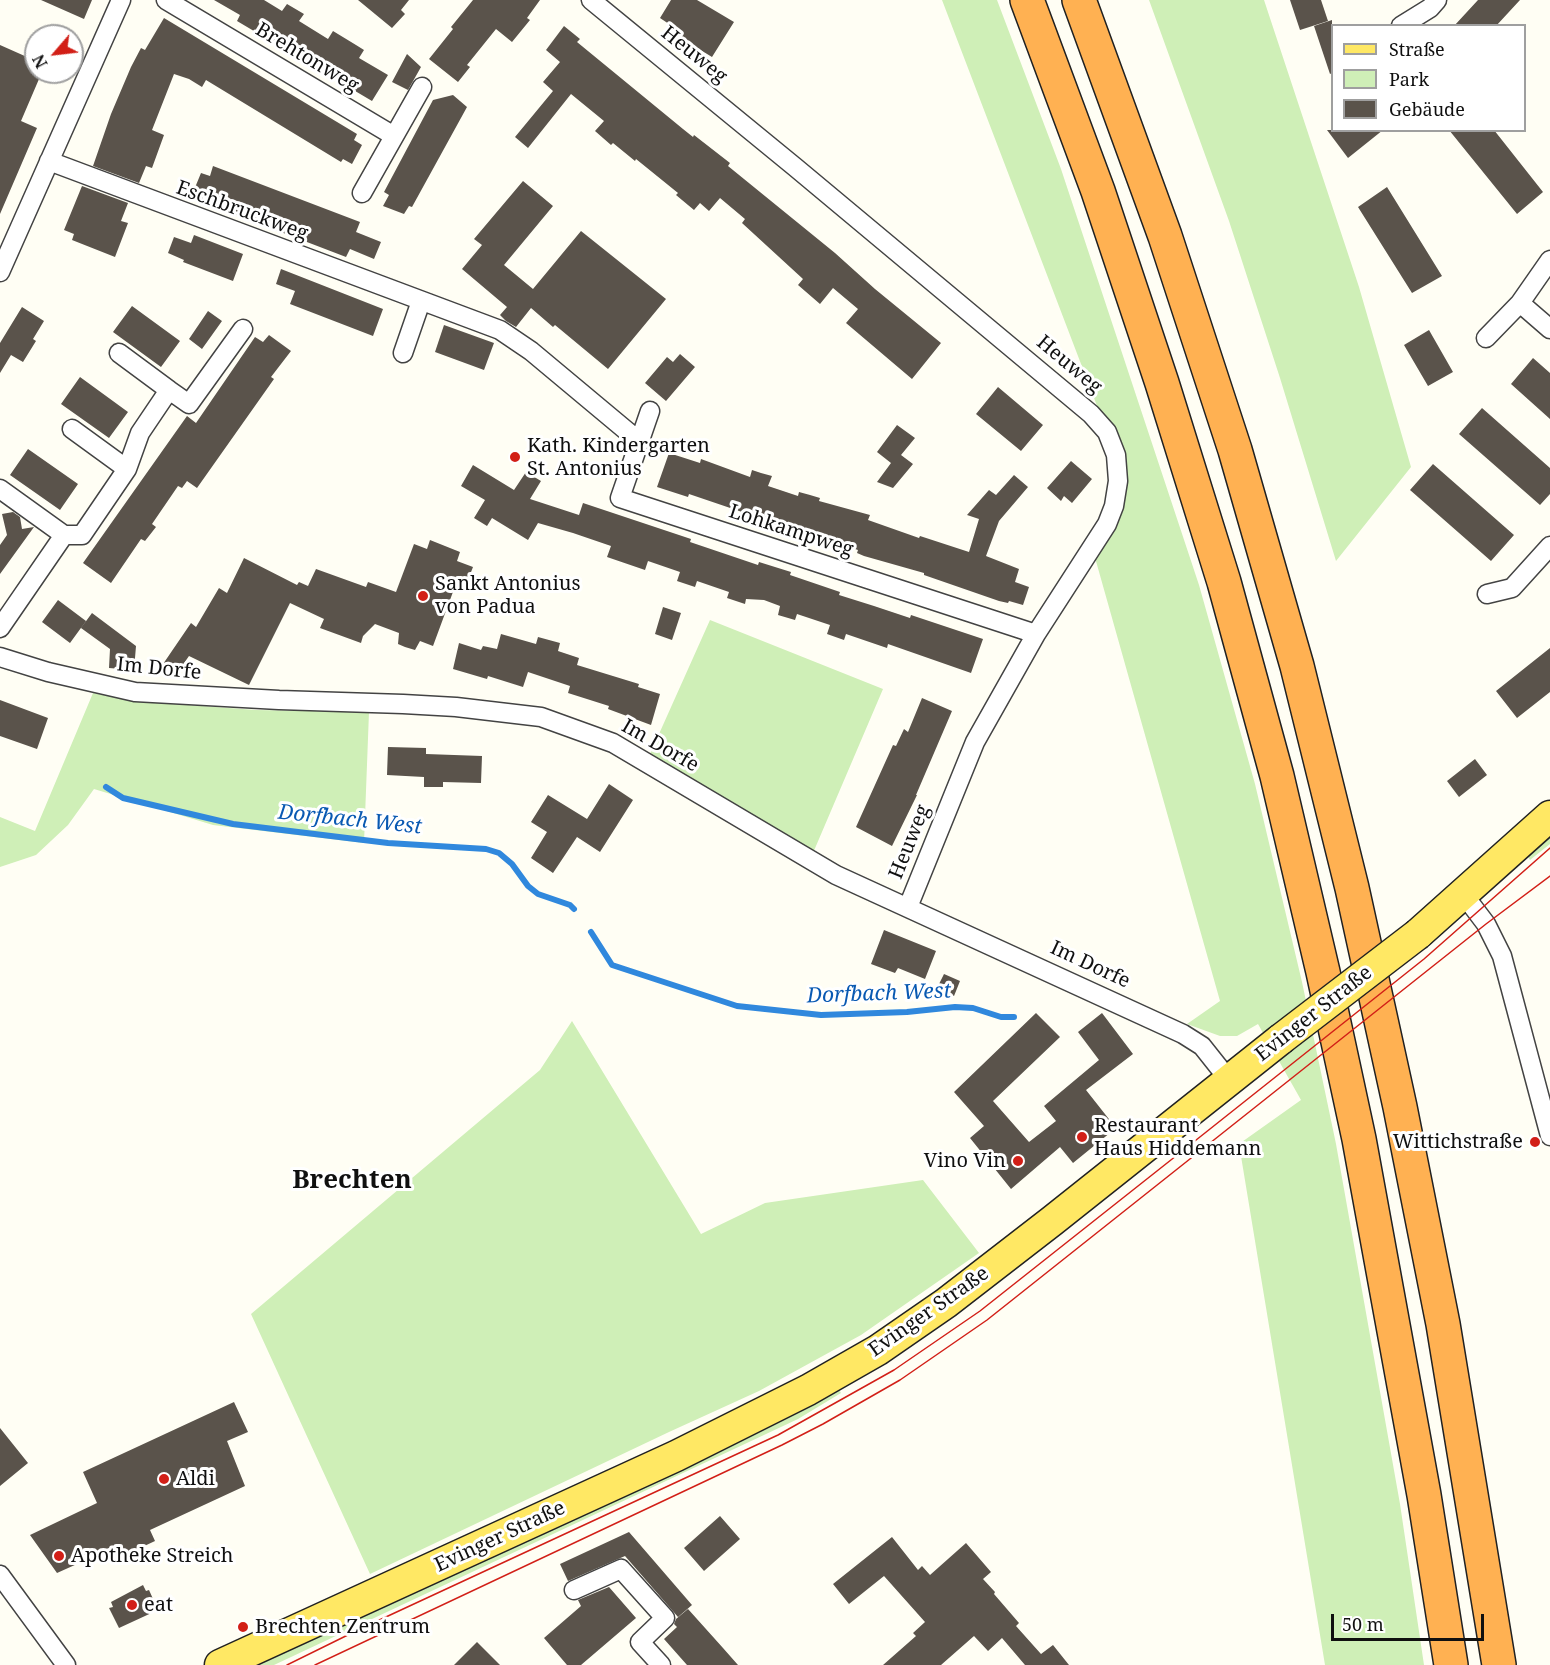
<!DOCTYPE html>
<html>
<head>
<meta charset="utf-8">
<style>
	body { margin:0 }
	#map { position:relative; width:1550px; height:1665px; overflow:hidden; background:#fffef4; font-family:"Noto Serif",serif }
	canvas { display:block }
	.legend { position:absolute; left:1331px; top:24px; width:195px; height:108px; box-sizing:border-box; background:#fff; border:2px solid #9f9f9f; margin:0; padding:8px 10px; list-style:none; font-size:18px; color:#101010 }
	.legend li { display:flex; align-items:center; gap:12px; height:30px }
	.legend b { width:30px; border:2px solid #9f9f9f }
	.north { position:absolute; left:24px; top:24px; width:60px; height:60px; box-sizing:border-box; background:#fff; border:2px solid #9f9f9f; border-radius:50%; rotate:242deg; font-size:16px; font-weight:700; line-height:24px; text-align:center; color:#101010 }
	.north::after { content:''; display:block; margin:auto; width:21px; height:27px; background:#d21f17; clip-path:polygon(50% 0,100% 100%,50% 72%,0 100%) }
	.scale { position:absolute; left:1331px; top:1614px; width:153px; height:27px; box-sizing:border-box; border:3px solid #101010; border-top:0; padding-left:8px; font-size:18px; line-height:21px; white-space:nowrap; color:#101010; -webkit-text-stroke:4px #fff; paint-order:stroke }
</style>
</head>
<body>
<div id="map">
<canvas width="1550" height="1665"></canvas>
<ul class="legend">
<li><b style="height:8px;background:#ffe864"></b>Straße</li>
<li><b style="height:16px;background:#cfefb7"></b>Park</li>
<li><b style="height:16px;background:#5a534b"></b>Gebäude</li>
</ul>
<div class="north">N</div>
<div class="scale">50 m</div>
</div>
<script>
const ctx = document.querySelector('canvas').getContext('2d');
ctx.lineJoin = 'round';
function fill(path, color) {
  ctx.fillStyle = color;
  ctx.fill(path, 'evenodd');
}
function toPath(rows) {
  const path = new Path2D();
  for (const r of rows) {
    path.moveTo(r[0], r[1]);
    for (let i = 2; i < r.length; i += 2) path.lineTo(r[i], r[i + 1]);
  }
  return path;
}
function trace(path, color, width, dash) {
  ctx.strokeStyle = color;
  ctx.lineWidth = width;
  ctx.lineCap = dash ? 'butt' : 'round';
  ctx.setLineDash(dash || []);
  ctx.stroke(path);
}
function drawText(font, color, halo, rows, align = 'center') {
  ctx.font = font + ' "Noto Serif",serif';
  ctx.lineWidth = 6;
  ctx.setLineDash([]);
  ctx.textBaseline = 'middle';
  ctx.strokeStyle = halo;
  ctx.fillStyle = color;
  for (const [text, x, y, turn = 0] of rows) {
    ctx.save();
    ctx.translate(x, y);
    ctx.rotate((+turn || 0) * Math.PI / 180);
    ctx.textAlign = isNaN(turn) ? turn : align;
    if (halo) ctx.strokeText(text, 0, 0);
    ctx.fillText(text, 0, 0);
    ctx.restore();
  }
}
fill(toPath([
	[942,0,997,0,1061,169,1199,585,1255,784,1302,982,1336,1144,1400,1504,1424,1665,1325,1665,1239,1144,1301,1100,1258,1024,1237,1036,1220,1036,1187,1024,1220,1001,1092,547,1114,506,1107,432],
	[1149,0,1264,0,1359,287,1411,467,1336,561,1280,378,1229,221],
	[710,620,883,689,810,860,646,763],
	[93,693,134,701,256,710,369,712,364,843,213,825,94,789,68,825,36,855,0,867,0,817,35,831],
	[1550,837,1550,844,1530,860,1527,855],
	[572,1021,701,1234,765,1203,923,1180,979,1253,861,1335,759,1391,669,1432,370,1574,251,1314,540,1070],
	[838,1388,841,1393,798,1419,274,1665,257,1665,726,1448,800,1411]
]), '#cfefb7');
trace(toPath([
	[106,787,123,798,233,824,388,843,486,849,499,853,512,864,528,886,538,894,570,905,574,909],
	[591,932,612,965,737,1006,821,1015,907,1012,955,1007,973,1008,1001,1017,1014,1017]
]), '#3088dd', 6);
fill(toPath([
	[41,0,92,0,84,19],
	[214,0,264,0,282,11,287,4,304,14,299,21,328,39,333,31,356,45,364,50,359,58,388,75,372,101,237,21,240,15],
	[358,0,409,0,401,10,405,14,392,28],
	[473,0,540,0,527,18,530,20,512,42,496,29,467,65,470,67,458,82,429,59,453,29,451,27],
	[671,0,697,0,734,22,712,57,694,46,676,32,678,30,660,18],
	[1290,0,1321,0,1328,21,1300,30],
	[1478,0,1520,0,1496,26,1454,26],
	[164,18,357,134,354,140,362,145,352,164,343,159,341,162,206,80,202,87,189,79,174,74,152,130,164,135,152,168,146,166,139,183,93,166,111,114,131,67,141,48,145,50],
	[1332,20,1332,73,1330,74,1314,26],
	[564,26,580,39,577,42,683,129,693,137,694,135,730,163,728,166,835,253,875,289,941,343,912,379,846,323,858,309,833,288,820,304,798,285,803,279,742,223,745,219,720,198,709,211,700,203,694,210,676,195,678,193,636,159,635,161,613,143,611,145,595,131,604,121,571,94,528,148,515,137,553,91,543,82,560,62,546,50],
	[0,45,36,61,36,72,42,72,21,121,37,128,0,214],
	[407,54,421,67,408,90,392,82],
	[453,95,467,107,412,207,409,206,404,214,383,206,389,195,384,192,433,100],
	[1327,130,1383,130,1348,158],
	[1449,130,1494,130,1543,192,1517,214],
	[213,166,360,222,356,232,381,242,374,259,350,249,346,257,200,201,203,193,194,190,201,173,210,176],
	[523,181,553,206,504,265,533,289,581,231,666,299,608,369,555,325,553,327,531,308,516,327,506,321,500,315,507,307,462,269,482,245,474,239],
	[82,186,128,203,121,221,128,223,115,257,72,240,74,234,64,230],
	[1387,187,1442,276,1412,293,1358,207],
	[194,235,243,254,233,281,183,262,184,260,168,253,174,237,191,243],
	[281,269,383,309,373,336,290,304,295,291,276,284],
	[132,306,180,341,161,367,113,332],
	[22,307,44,321,33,339,36,341,23,362,11,355,0,373,0,343],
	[208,311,222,321,202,349,189,339],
	[444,325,494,343,484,370,435,352],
	[1429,330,1453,372,1428,386,1404,345],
	[269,335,291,351,271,377,274,379,197,488,187,481,182,488,178,486,152,524,156,527,145,541,141,539,111,583,83,563,187,416,196,423,255,337,263,342],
	[680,354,695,367,666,401,645,383,667,357,673,362],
	[1533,358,1550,373,1550,419,1511,384],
	[80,377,128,412,109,438,61,404],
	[998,387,1043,425,1021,451,976,414],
	[1482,408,1550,468,1550,494,1540,505,1459,434],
	[897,425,915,438,901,455,913,464,893,488,877,482,891,463,877,452],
	[28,449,78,484,60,510,10,475],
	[669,453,700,463,701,459,750,477,752,470,761,473,772,476,768,486,798,496,799,492,810,495,820,498,819,501,870,515,868,520,919,538,920,536,969,552,979,519,967,515,989,490,996,495,1014,475,1028,487,999,521,986,556,1019,569,1015,582,1029,587,1023,605,1009,601,1008,603,999,601,924,575,924,573,864,556,857,553,858,550,788,526,787,529,747,516,745,513,689,494,688,497,657,487],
	[1071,461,1092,479,1072,503,1064,496,1061,501,1047,488],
	[1433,464,1514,535,1491,561,1410,490],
	[473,465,514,490,526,472,541,481,530,499,579,515,583,503,691,539,690,542,758,565,759,562,791,572,790,575,840,592,839,595,874,606,910,618,911,615,983,639,971,673,888,644,887,648,846,634,844,640,827,634,830,625,797,614,795,620,778,615,780,606,764,600,746,599,745,604,727,598,729,592,697,581,695,587,677,581,680,572,648,561,645,570,607,557,611,546,573,533,538,523,528,540,492,518,487,526,474,518,485,500,461,486],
	[13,512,20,517,22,529,34,527,0,574,0,545,7,535,2,514],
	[430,540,460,552,457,561,473,567,466,585,457,581,433,646,420,641,415,650,405,647,398,644,399,633,375,624,363,636,361,643,320,628,324,619,290,603,249,685,189,656,175,676,161,667,191,623,196,627,219,588,227,593,244,558,297,585,299,582,308,586,316,569,366,587,368,582,396,592,414,544,427,549],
	[58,600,86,621,70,643,42,622],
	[663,607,681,613,672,640,655,634],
	[92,613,136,646,134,670,109,668,110,649,81,628],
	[501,634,536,644,538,637,560,643,558,651,579,658,577,665,639,684,638,687,660,694,651,725,608,709,609,706,568,693,570,686,528,672,523,687,488,676,487,679,453,669,459,643,481,650,483,646,497,649],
	[1550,648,1550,692,1517,718,1496,691],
	[922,698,952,711,916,795,917,795,892,846,856,827,893,745,896,746,904,729,908,732],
	[0,700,48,718,37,749,0,736],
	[388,747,426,748,426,754,482,756,481,783,443,782,443,787,424,787,424,777,387,775],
	[1475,759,1487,775,1459,797,1447,781],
	[609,784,633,800,600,852,577,837,553,873,531,858,547,832,531,822,548,795,587,819],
	[884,930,936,951,925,979,898,968,895,973,871,964],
	[944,974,960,981,954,996,937,988],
	[1036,1013,1060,1037,993,1101,1029,1142,1056,1121,1044,1106,1099,1060,1078,1032,1102,1013,1133,1054,1086,1090,1116,1128,1073,1163,1060,1147,1011,1189,970,1138,984,1126,954,1092],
	[234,1402,248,1432,227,1441,245,1486,150,1530,155,1541,123,1556,117,1546,57,1573,30,1535,97,1503,83,1472],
	[0,1428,28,1463,0,1486],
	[720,1516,740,1539,704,1571,684,1548],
	[629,1532,692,1605,678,1617,625,1556,568,1581,560,1564],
	[892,1537,918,1570,922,1566,930,1575,966,1543,991,1572,983,1579,995,1592,994,1594,1019,1623,1016,1626,1041,1654,1053,1645,1069,1665,1025,1665,1002,1638,988,1651,974,1636,941,1665,883,1665,916,1636,913,1633,925,1622,884,1576,849,1604,833,1584],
	[143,1585,146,1591,149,1590,158,1610,119,1628,109,1608,113,1607,111,1602],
	[609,1587,636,1618,581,1665,567,1665,544,1638,581,1606,578,1600],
	[688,1609,723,1648,738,1665,687,1665,664,1639,677,1627,674,1624,676,1619],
	[477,1642,500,1665,454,1665]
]), '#5a534b');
const minor = toPath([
	[166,0,394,136],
	[591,0,795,167,1091,414,1107,432,1116,455,1118,481,1114,506,1107,524,1036,634,975,742,908,907],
	[1401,26,1430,8,1437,0],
	[49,161,500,330,531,351,640,442],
	[362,193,422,87],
	[0,272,121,0],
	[1520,303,1550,329],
	[1486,338,1520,303,1550,260],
	[119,353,169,390],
	[403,353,421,301],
	[650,411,620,498,1036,634],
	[72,429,127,469],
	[0,489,64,535],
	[1487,594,1512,588,1550,546],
	[0,628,64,535,82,535,127,469,140,433,169,390,189,404,243,329],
	[0,657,48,672,135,692,279,700,403,704,456,707,541,717,613,743,836,875,1183,1034,1202,1046,1229,1080],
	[1464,895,1486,924,1502,956,1550,1136],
	[0,1575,66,1665],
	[574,1590,621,1569,665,1618,640,1642,661,1665]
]);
const primary = toPath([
	[1418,934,1550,816],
	[220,1665,676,1456,808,1390,878,1350,946,1303,1052,1221,1281,1039]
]);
const motorway = toPath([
	[1027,0,1098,191,1162,383,1224,582,1277,776,1323,972,1359,1139,1424,1495,1451,1665],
	[1079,0,1165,236,1235,450,1297,666,1352,888,1400,1107,1443,1324,1499,1665]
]);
trace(minor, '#434343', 21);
trace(primary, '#212121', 33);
trace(motorway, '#212121', 36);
trace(minor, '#fff', 18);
trace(primary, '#ffe864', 30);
trace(motorway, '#ffb152', 33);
trace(toPath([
	[287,1665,360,1629,778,1435,894,1370,980,1311,1181,1152,1424,959,1550,848],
	[315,1665,782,1445,823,1424,900,1380,987,1320,1486,924,1550,876]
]), '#d21f17', 1.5);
const primaryBridge = toPath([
	[1281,1039,1418,934]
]);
trace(primaryBridge, '#212121', 33, []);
trace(primaryBridge, '#ffe864', 30);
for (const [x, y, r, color] of [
	[515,457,6,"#d21f17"],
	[423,596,6,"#d21f17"],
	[1082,1137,6,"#d21f17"],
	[1535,1142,6,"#d21f17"],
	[1018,1161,6,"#d21f17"],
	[164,1479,6,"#d21f17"],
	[59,1556,6,"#d21f17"],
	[132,1605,6,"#d21f17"],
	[243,1627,6,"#d21f17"]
]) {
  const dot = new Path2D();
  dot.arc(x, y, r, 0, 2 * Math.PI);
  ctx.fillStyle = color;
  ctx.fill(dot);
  trace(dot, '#fff', 2);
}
drawText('20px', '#101010', '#fff', [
	["Heuweg",694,55,39],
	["Brehtonweg",307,58,31],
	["Eschbruckweg",242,211,20],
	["Heuweg",1069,365,40],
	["Lohkampweg",791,531,18],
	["Im Dorfe",159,669,6],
	["Im Dorfe",660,746,30],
	["Heuweg",910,842,-68],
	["Im Dorfe",1090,965,25],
	["Evinger Straße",1314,1014,-38],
	["Evinger Straße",929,1312,-35],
	["Evinger Straße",500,1537,-25]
]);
drawText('20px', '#101010', '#fff', [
	["Kath. Kindergarten",527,446],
	["St. Antonius",527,469],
	["Sankt Antonius",435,584],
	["von Padua",435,607],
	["Restaurant",1094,1126],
	["Haus Hiddemann",1094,1149],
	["Wittichstraße",1523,1142,"right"],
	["Vino Vin",1006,1161,"right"],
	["Aldi",176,1479],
	["Apotheke Streich",71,1556],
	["eat",144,1605],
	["Brechten Zentrum",255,1627]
], 'left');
drawText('italic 21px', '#0959b2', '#fff', [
	["Dorfbach West",350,820,6],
	["Dorfbach West",879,994,-2]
]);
drawText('bold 26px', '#101010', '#fff', [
	["Brechten",352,1181]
]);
</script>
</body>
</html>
